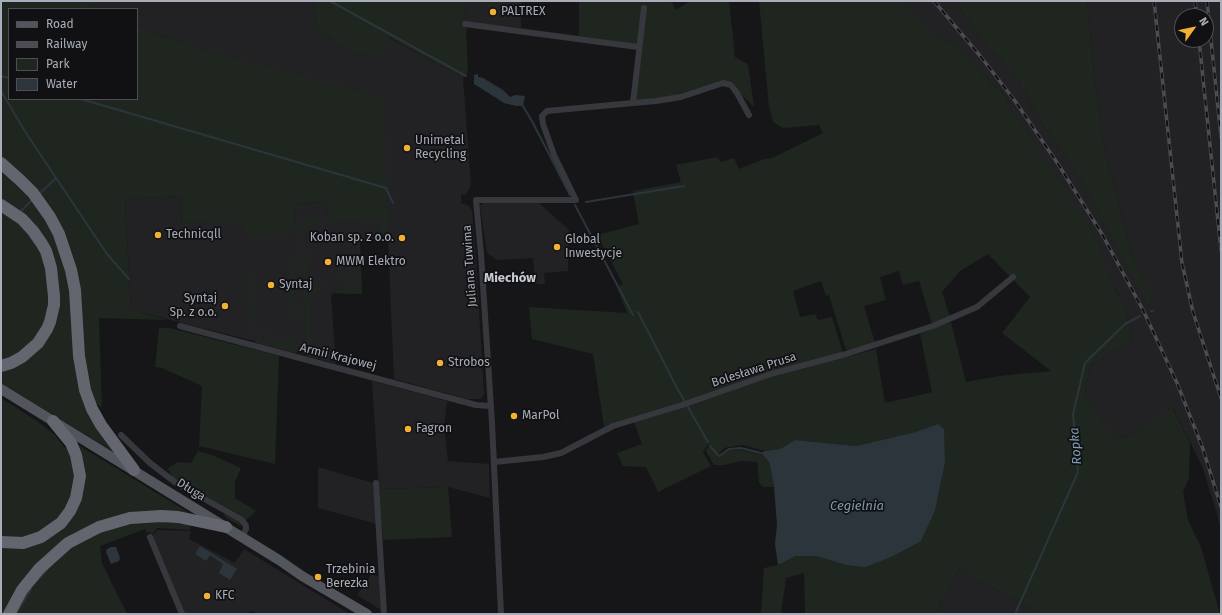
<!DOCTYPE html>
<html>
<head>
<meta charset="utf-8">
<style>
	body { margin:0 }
	#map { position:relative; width:1222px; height:615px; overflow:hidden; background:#161618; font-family:"Fira Sans",sans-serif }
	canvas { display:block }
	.frame { position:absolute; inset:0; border:2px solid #a8adb8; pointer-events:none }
	.legend { position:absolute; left:8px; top:8px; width:130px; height:92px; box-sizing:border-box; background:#111113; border:1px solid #4d4f55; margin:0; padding:5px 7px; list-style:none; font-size:12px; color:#a8adb8 }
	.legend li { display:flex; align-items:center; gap:8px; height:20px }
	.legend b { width:20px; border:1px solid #4d4f55 }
	.north { position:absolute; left:1174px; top:8px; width:40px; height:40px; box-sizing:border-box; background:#111113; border:1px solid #4d4f55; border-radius:50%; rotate:57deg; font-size:11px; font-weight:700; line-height:16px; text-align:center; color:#a8adb8 }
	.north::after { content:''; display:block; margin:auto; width:14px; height:18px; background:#f2b134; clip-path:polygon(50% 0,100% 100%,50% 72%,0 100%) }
</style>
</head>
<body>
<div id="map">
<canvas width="1222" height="615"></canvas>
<div class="frame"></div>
<ul class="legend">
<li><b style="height:5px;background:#53555c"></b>Road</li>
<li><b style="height:5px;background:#4a4c52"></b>Railway</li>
<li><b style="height:11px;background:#1e261f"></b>Park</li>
<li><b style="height:11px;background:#2c353c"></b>Water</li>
</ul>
<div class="north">N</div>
</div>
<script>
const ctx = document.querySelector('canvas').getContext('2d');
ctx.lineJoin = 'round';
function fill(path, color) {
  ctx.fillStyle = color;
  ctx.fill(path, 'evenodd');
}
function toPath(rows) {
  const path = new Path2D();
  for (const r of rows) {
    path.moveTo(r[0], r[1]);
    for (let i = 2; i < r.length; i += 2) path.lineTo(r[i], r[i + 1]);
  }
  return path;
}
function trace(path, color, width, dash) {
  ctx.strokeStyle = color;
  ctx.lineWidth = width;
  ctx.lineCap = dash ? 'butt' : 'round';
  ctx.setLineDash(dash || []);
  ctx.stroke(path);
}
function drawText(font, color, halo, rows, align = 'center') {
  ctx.font = font + ' "Fira Sans",sans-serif';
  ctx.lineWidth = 3.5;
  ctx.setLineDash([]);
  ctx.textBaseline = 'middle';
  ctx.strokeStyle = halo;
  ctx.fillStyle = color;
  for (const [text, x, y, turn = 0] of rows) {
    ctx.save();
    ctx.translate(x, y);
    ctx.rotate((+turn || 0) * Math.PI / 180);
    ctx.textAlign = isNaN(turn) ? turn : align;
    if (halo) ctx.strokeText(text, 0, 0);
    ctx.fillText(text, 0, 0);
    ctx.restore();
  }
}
fill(toPath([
	[81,1,314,1,316,27,349,52,388,37,463,78,471,185,466,194,461,195,461,203,469,206,472,211,476,260,484,394,481,399,467,399,394,379,388,240,363,241,360,243,362,294,333,293,331,295,336,364,297,352,131,310,125,199,180,196,182,223,296,219,295,204,326,202,329,219,387,216,185,45,137,25,137,9,100,9],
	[465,1,521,1,521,28,466,22],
	[903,1,955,1,984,42,1018,80,1034,111,1073,167,1149,305,1148,284,1132,254,1105,151,1094,74,1087,1,1221,1,1221,530,1216,511,1202,466,1173,408,1133,434,1117,438,1104,423,1085,394,1090,366,1133,340,1125,306,1011,110,1006,96,989,81,961,51,951,43,938,37],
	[1182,16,1206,16,1206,40,1182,40],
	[488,200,539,203,569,230,568,271,544,273,545,284,535,284,533,258,497,260,487,253,480,206],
	[372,381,447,401,444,427,448,461,489,464,490,498,448,487,379,489],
	[318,467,373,483,377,524,318,508],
	[157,530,191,531,189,539,235,563,244,549,350,614,256,614,254,611,245,614,184,614,152,536],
	[959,569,1001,592,1041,614,935,614],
	[372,574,379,577,381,610,357,595]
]), '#222225');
fill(toPath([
	[1,1,81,1,100,9,9,9,9,99,137,99,137,25,185,45,384,98,388,240,381,240,380,219,306,223,306,232,305,232,308,280,315,280,315,282,321,283,323,292,310,294,312,348,325,347,329,352,320,350,318,359,306,356,301,220,329,219,326,202,296,204,295,233,255,235,255,240,251,239,250,232,242,232,241,222,182,223,180,196,125,199,131,310,168,320,99,318,102,407,92,402,87,388,70,253,1,159],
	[314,1,465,1,468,72,463,78,389,37,383,54,349,52,316,27],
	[579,1,671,1,676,10,690,1,729,1,735,57,748,64,754,107,739,92,733,82,723,81,682,94,657,99,636,100,642,45,579,36],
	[759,1,903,1,938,37,951,43,961,51,989,81,1006,96,1011,110,1073,200,1091,229,1114,288,1125,306,1133,340,1090,366,1085,394,1104,423,1117,438,1133,434,1172,407,1190,443,1189,478,1183,492,1188,520,1201,547,1220,614,1041,614,959,569,935,614,805,614,804,573,786,578,781,614,761,614,764,568,778,565,796,556,816,556,846,565,921,541,935,511,945,463,938,424,915,432,856,446,795,440,780,449,765,451,743,445,728,447,723,449,716,457,729,450,741,450,761,454,769,462,774,487,763,487,759,482,757,462,741,461,724,465,714,465,707,453,706,450,709,446,708,444,703,452,711,466,658,492,646,467,623,466,617,453,642,444,634,422,612,423,604,427,593,354,532,339,529,307,627,313,617,287,623,284,597,235,639,224,633,191,681,182,676,165,717,157,721,162,734,158,739,169,764,159,772,158,823,133,819,125,783,128,773,122,769,107],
	[988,254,1030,297,1002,333,1051,371,999,376,966,382,951,322,920,334,932,392,885,403,876,349,769,378,843,353,832,317,818,320,815,314,800,317,793,291,821,281,826,296,829,295,846,350,848,352,875,343,864,306,886,300,880,277,899,271,903,285,919,281,932,324,950,317,942,292,960,271],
	[955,1,1087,1,1094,74,1105,151,1132,254,1148,284,1152,299,1149,306,1073,167,1034,111,1018,80,984,42],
	[1,168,14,179,49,224,69,276,76,362,116,453,1,383,1,370,46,341,54,259,1,201],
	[1,210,24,226,43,256,51,289,47,317,33,344,1,362],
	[347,231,351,234,352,244,350,247,348,248],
	[358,243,360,243,362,294,333,293,331,295,334,290,335,292,337,290,335,288,337,287,339,290,344,289,342,284,347,282,349,287,348,282,355,281,358,278],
	[348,252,351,253,352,255,353,270,349,275,343,277,340,275,339,272,349,272],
	[292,256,296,259,296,268,289,267,289,258],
	[252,268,253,299,250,299,249,270],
	[297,269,298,298,297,301,290,302,289,270],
	[250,301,254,301,253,327,252,329,269,327,269,330,252,330,251,329],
	[295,306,298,308,299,316,298,318,291,318,291,307],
	[159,328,170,328,279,356,275,464,199,446,202,386,162,368,155,367],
	[292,335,295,336,297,338,297,352,295,353,256,343,253,339,255,337,260,337,260,341,292,340],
	[1,398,37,421,55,435,64,447,68,448,70,452,76,481,65,511,46,529,18,539,1,537],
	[75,443,194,516,152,513,70,539,6,614,1,614,1,547,21,548,32,546,43,542,58,532,72,516],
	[198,451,212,455,241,468,235,482,235,498,256,511,240,526,225,517,222,506,173,479,168,468,178,462,191,463],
	[448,487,452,537,383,540,379,489],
	[160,519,191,525,190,530,157,528,151,536,150,532,147,533,145,529,100,546,102,563,127,614,13,614,34,581,70,546,115,525]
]), '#1e261f');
fill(toPath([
	[478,74,478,77,483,78,503,90,510,97,515,95,525,96,523,106,516,106,504,103,474,84,474,75],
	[938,424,944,429,945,463,935,511,921,541,891,557,865,567,846,565,816,556,796,556,778,565,775,544,777,525,774,487,770,466,769,462,761,453,765,451,780,449,795,440,856,446,915,432],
	[200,546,237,569,230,580,219,573,223,564,210,555,206,561,195,554],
	[111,547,116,547,120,558,119,561,111,564,106,552,107,549]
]), '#2c353c');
trace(toPath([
	[330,1,466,76],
	[1,76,9,78],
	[1,91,26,133,107,254,129,279],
	[81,99,386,188,393,203],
	[523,106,533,123,570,195],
	[39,194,56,178],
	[586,202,684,186],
	[575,205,633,315],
	[20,212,32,200],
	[1151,311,1153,311],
	[638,312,677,388,708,442],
	[710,446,719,456,729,449,741,448,761,453],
	[34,584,47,570],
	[186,613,186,614],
	[16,614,31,589],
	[1015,614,1078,472,1073,414,1085,363,1125,324,1140,316]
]), '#2c353c', 2);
trace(toPath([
	[465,24,638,47],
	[633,103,656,101,681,97,723,83,731,85,737,93,749,115],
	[180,326,476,405,491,406],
	[121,435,150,463,176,483,242,520,246,526,246,529,242,537],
	[494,462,543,457,561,453,613,426,682,405,771,374,846,354,933,326,977,307,1013,277],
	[376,483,384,614],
	[150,537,182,614],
	[501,614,492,423,481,254,476,200,576,200,554,155,543,124,542,116,547,111,633,103,644,8]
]), '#37383d', 6);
trace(toPath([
	[1,389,279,560,302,576,367,614]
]), '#53555c', 10);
trace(toPath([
	[1,163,21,181,33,193,50,217,59,234,71,270,75,290,79,356,85,390,92,409,101,425,134,470],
	[1,205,22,219,33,231,42,244,46,251,51,268,54,296,54,305,50,322,47,329,38,343,22,357,11,363,1,366],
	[1,542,23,543,41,537,61,523,70,511,76,498,80,476,76,455,71,443,53,421],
	[9,614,22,590,39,569,68,543,99,527,130,518,161,516,178,517,226,527]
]), '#63666e', 12);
const rail = toPath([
	[934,1,981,57,1015,101,1058,164,1102,234,1143,310,1177,383,1203,449,1221,507],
	[1154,1,1182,263,1193,312,1221,398],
	[1195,1,1197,16],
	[1207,1,1221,137],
	[1199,40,1221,250]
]);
trace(rail, '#4a4c52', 3.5);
trace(rail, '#111113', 2, [6]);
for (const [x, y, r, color] of [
	[493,12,4,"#f2b134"],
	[407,148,4,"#f2b134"],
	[158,235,4,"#f2b134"],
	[402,238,4,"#f2b134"],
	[557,247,4,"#f2b134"],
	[328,262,4,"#f2b134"],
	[271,285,4,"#f2b134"],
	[225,306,4,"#f2b134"],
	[440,363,4,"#f2b134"],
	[514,416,4,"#f2b134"],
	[408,429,4,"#f2b134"],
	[318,577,4,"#f2b134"],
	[207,596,4,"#f2b134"]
]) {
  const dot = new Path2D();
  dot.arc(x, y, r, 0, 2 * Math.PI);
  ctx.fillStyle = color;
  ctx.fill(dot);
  trace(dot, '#111113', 1.5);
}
drawText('12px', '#a8adb8', '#111113', [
	["PALTREX",501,12],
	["Unimetal",415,141],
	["Recycling",415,155],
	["Technicqll",166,235],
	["Koban sp. z o.o.",394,238,"right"],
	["Global",565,240],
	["Inwestycje",565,254],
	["MWM Elektro",336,262],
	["Syntaj",279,285],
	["Syntaj",217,299,"right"],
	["Sp. z o.o.",217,313,"right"],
	["Strobos",448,363],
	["MarPol",522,416],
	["Fagron",416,429],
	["Trzebinia",326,570],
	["Berezka",326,584],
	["KFC",215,596]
], 'left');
drawText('12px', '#a8adb8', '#111113', [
	["Juliana Tuwima",470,266,-94],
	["Armii Krajowej",338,357,14],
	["Bolesława Prusa",754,370,-18],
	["Długa",191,490,32]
]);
drawText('bold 13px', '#c9ccd4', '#111113', [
	["Miechów",510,278]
]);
drawText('italic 13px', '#7f9bb3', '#111113', [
	["Ropka",1076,446,-95],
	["Cegielnia",857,506]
]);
</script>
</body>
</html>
